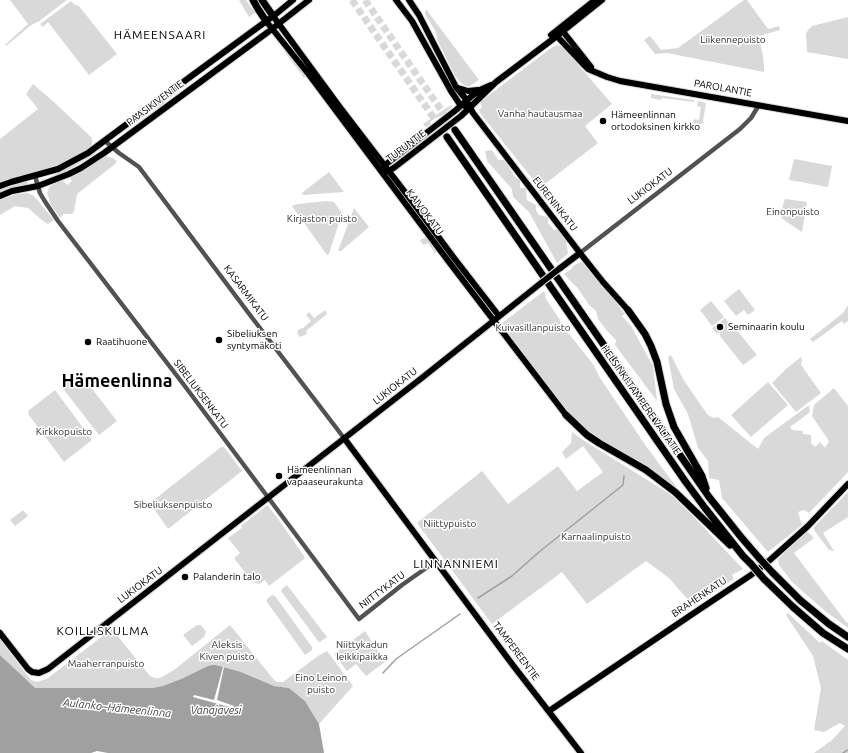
<!DOCTYPE html>
<html>
<head>
<meta charset="utf-8">
<style>
	body { margin:0 }
	canvas { display:block; background:#fff }
</style>
</head>
<body>
<canvas width="848" height="753"></canvas>
<script>
const ctx = document.querySelector('canvas').getContext('2d');
ctx.lineJoin = 'round';
function fill(path, color) {
  ctx.fillStyle = color;
  ctx.fill(path, 'evenodd');
}
function toPath(rows) {
  const path = new Path2D();
  for (const r of rows) {
    path.moveTo(r[0], r[1]);
    for (let i = 2; i < r.length; i += 2) path.lineTo(r[i], r[i + 1]);
  }
  return path;
}
function trace(path, color, width, dash) {
  ctx.strokeStyle = color;
  ctx.lineWidth = width;
  ctx.lineCap = dash ? 'butt' : 'round';
  ctx.setLineDash(dash || []);
  ctx.stroke(path);
}
function drawText(font, color, halo, rows, align = 'center') {
  ctx.font = font + ' Ubuntu,sans-serif';
  ctx.lineWidth = 3;
  ctx.setLineDash([]);
  ctx.textBaseline = 'middle';
  ctx.strokeStyle = halo;
  ctx.fillStyle = color;
  for (const [text, x, y, turn = 0] of rows) {
    ctx.save();
    ctx.translate(x, y);
    ctx.rotate((+turn || 0) * Math.PI / 180);
    ctx.textAlign = isNaN(turn) ? turn : align;
    if (halo) ctx.strokeText(text, 0, 0);
    ctx.fillText(text, 0, 0);
    ctx.restore();
  }
}
fill(toPath([
	[10,0,67,0,38,22,37,22,30,26,6,46,5,45,28,24],
	[239,0,246,0,255,13,249,17],
	[744,0,747,0,768,29,779,26,780,30,759,36,763,56,764,67,764,72,667,53,655,54,644,40,650,36,661,50,678,48],
	[71,1,75,5,79,6,117,54,89,75,48,22,43,27,40,24],
	[426,9,479,80,470,86,466,86,461,83,455,76,437,39,436,32,425,14],
	[848,17,848,59,807,52,806,34,808,30,812,26],
	[277,40,283,45,306,76,304,78,287,55],
	[557,45,563,47,612,104,585,126,598,143,541,187,539,187,480,113,479,110,482,107,480,102,551,48],
	[33,84,55,103,92,138,92,146,86,151,71,160,57,166,14,178,0,183,0,139,38,109,26,94],
	[182,87,183,88,166,101,157,111,125,134,124,133,155,110,165,99],
	[651,94,694,100,694,102,662,98,661,100,651,98],
	[698,101,706,103,703,121,704,123,694,125,693,121,695,119,699,120,701,107,697,106],
	[452,105,452,107,439,117,439,116,430,122,431,124,426,127,423,124,446,108],
	[492,150,498,160,505,160,515,177,520,180,520,188,526,188,527,200,536,205,536,211,539,215,548,217,548,223,554,230,558,229,566,240,568,254,557,263,529,212,513,197,512,189,487,161,485,151],
	[95,151,96,153,87,159,61,174,51,178,50,177,60,172],
	[105,156,113,158,117,161,115,164,77,194,74,211,72,214,64,214,60,218,51,205,47,193,49,187,55,183,63,181,67,185,72,181,70,178],
	[794,159,832,166,828,187,789,180],
	[329,172,344,192,303,195,302,194,303,192],
	[27,181,28,184,0,193,0,189],
	[28,193,34,196,54,220,48,224,43,221,28,208,15,206,0,215,0,200,17,194],
	[785,199,807,202,802,232,784,220,782,218,780,214],
	[327,201,334,202,342,213,329,254,327,255,292,206,294,205,298,204],
	[354,208,369,227,341,251,338,251],
	[426,237,437,252,435,253,428,243,423,245,420,240],
	[583,262,625,314,622,316,631,326,643,348,653,366,657,401,615,345,616,340,608,332,598,319,596,311,589,305,577,287,573,284,564,274,573,268,572,267,578,263],
	[739,289,755,310,748,315,744,310,736,316,724,301],
	[544,291,546,299,560,320,561,327,569,334,593,364,600,378,646,446,680,492,650,469,601,441,590,433,573,417,567,411,501,324],
	[711,301,724,317,712,326,700,310],
	[848,305,848,321,844,324,842,321,813,342,810,339,843,313],
	[325,310,327,314,306,331,307,334,300,337,297,333,298,330,303,328,311,321,306,315,309,312,314,318],
	[725,318,730,324,731,323,757,355,743,365,720,336,720,332,717,334,712,328],
	[671,355,683,379,707,414,713,418,718,417,758,449,764,438,809,405,810,412,790,427,792,430,803,431,803,434,811,435,811,443,815,447,820,442,825,448,829,441,812,416,814,405,834,388,848,406,848,472,809,513,804,510,798,512,802,525,768,552,722,498,719,480,709,478,708,461,698,448,688,414,674,389,668,357],
	[801,357,802,360,801,365,821,393,796,412,772,383,787,368],
	[79,372,117,421,99,435,61,386],
	[768,382,788,405,751,437,731,415],
	[55,390,92,440,64,462,28,414,29,412,28,411],
	[572,432,586,442,670,494,691,514,743,569,732,575,734,579,698,603,690,602,669,578,646,561,587,604,562,572,492,624,417,523,482,471,508,504,558,466,577,491,603,472,583,446,566,459,562,452,571,443],
	[221,447,224,447,242,471,168,529,150,503],
	[848,492,848,517,823,533,834,551,829,550,814,530,814,527],
	[266,506,268,506,276,516,304,556,304,559,269,586,265,580,259,584,253,582,250,579,234,558,240,553,228,538,242,528,241,526],
	[22,511,24,511,28,516,15,526,10,520],
	[807,531,814,538,794,553,846,622,848,623,848,628,824,610,793,583,779,565,778,559],
	[287,585,327,637,320,642,318,641,281,591,282,589],
	[272,595,275,596,312,647,312,650,305,655,267,602,267,599],
	[788,613,820,643,822,641,848,660,848,753,814,753,832,740,845,726,840,723,824,732,814,730,821,688,813,656,786,615],
	[197,625,201,625,206,632,204,637,192,646,183,635],
	[230,625,274,680,277,682,283,682,318,656,327,651,353,686,319,724,305,701,289,688,274,686,241,672,216,665,208,666,181,679,159,688,34,688,0,655,0,639,23,670,31,680,37,682,43,680,48,678,112,629,150,676,155,678,160,678,174,670],
	[365,631,385,662,366,676,356,664,347,671,334,654]
]), '#d9d9d9');
fill(toPath([
	[0,655,35,688,153,688,163,686,181,679,208,666,212,665,216,665,241,672,274,686,289,688,305,701,319,724,324,753,108,753,97,751,91,753,0,753]
]), '#a0a0a0');
fill(toPath([
	[223,667,224,667,217,700,234,706,233,708,193,697,194,695,214,700]
]), '#fff');
trace(toPath([
	[478,598,512,576,539,552,623,485,624,476],
	[383,673,396,659,460,614],
	[843,753,848,750]
]), '#a0a0a0', 1.5);
trace(toPath([
	[352,0,447,137],
	[365,0,455,130]
]), '#d9d9d9', 7, [7, 3.5]);
const major = toPath([
	[396,0,412,21,451,91,459,103,465,106],
	[409,0,419,15,456,87,465,98,473,113,580,253,603,282,628,310],
	[273,16,339,106,411,200,454,258,499,316],
	[266,21,310,76,449,262,566,415],
	[561,29,591,67],
	[554,33,584,65,588,69,607,77,620,81,848,121],
	[551,35,595,0],
	[458,88,468,91,478,90],
	[384,168,385,165,456,110,473,95,480,90,491,85],
	[386,171,389,171,395,167,461,116,496,82,557,36,602,0],
	[0,186,11,182,58,169,88,153,190,77,276,14,293,0],
	[0,196,12,191,38,186,69,174,81,168,104,153,268,32,309,0],
	[559,269,580,253],
	[344,438,512,664,581,753],
	[0,633,28,669,32,672,39,673,48,669,423,377,541,283],
	[549,711,694,613,751,575,770,560,808,526,848,484]
]);
const highway = toPath([
	[253,0,258,9,266,21],
	[262,0,273,16],
	[455,130,709,497,741,537,760,559],
	[447,137,685,481,705,508,743,556,751,564],
	[628,310,645,334,651,346,657,362,666,404,674,427,702,476,706,488],
	[566,415,587,435,599,443,646,470,675,492,730,545],
	[772,572,800,600,829,624,848,637],
	[764,579,793,607,823,633,848,649]
]);
trace(major, '#dbdbdb', 8);
trace(highway, '#dbdbdb', 9);
trace(toPath([
	[105,141,119,153,139,167,250,315,344,438],
	[35,176,40,193,44,200,58,221,184,385,359,619,402,585,436,561],
	[580,253,740,129,751,118,759,105]
]), '#525252', 4.5);
trace(major, '#000', 6);
trace(highway, '#000', 7);
const majorBridge = toPath([
	[541,283,559,269]
]);
const highwayBridge = toPath([
	[760,559,772,572],
	[751,564,764,579]
]);
trace(majorBridge, '#dbdbdb', 8, []);
trace(highwayBridge, '#dbdbdb', 9, []);
trace(majorBridge, '#000', 6);
trace(highwayBridge, '#000', 7);
for (const [x, y, r, color] of [
	[603,121,4,"#000"],
	[720,327,4,"#000"],
	[219,340,4,"#000"],
	[88,342,4,"#000"],
	[279,476,4,"#000"],
	[185,577,4,"#000"]
]) {
  const dot = new Path2D();
  dot.arc(x, y, r, 0, 2 * Math.PI);
  ctx.fillStyle = color;
  ctx.fill(dot);
  trace(dot, '#fff', 1.5);
}
drawText('10px', '#303030', '#fff', [
	["Liikennepuisto",733,40],
	["Vanha hautausmaa",540,114],
	["Einonpuisto",793,212],
	["Kirjaston puisto",322,219],
	["Kuivasillanpuisto",533,328],
	["Kirkkopuisto",64,432],
	["Sibeliuksenpuisto",173,505],
	["Niittypuisto",450,524],
	["Karnaalinpuisto",596,537],
	["Aleksis",227,645],
	["Kiven puisto",227,657],
	["Niittykadun",362,645],
	["leikkipaikka",362,657],
	["Maaherranpuisto",106,664],
	["Eino Leinon",321,678],
	["puisto",321,690]
]);
drawText('10px', '#000', '#fff', [
	["PAROLANTIE",723,88,10],
	["PAASIKIVENTIE",155,103,-37],
	["TURUNTIE",406,146,-37],
	["LUKIOKATU",650,186,-37],
	["EURENINKATU",555,204,52],
	["KAIVOKATU",425,212,53],
	["KASARMIKATU",246,293,53],
	["LUKIOKATU",395,386,-38],
	["SIBELIUKSENKATU",201,394,53],
	["HELSINKI-TAMPERE VALTATIE",641,400,55],
	["LUKIOKATU",140,585,-37],
	["NIITTYKATU",382,590,-37],
	["BRAHENKATU",699,597,-34],
	["TAMPEREENTIE",516,651,53]
]);
drawText('10px', '#000', '#fff', [
	["Hämeenlinnan",611,115],
	["ortodoksinen kirkko",611,127],
	["Seminaarin koulu",728,327],
	["Sibeliuksen",227,334],
	["syntymäkoti",227,346],
	["Raatihuone",96,342],
	["Hämeenlinnan",287,470],
	["vapaaseurakunta",287,482],
	["Palanderin talo",193,577]
], 'left');
drawText('italic 11px', '#414141', '#fff', [
	["Aulanko–Hämeenlinna",117,708,6],
	["Vanajavesi",216,710]
]);
ctx.letterSpacing = '1px';
drawText('12px', '#000', '#fff', [
	["HÄMEENSAARI",160,35],
	["LINNANNIEMI",456,564],
	["KOILLISKULMA",103,631]
]);
ctx.letterSpacing = '0px';
drawText('bold 18px', '#000', '#fff', [
	["Hämeenlinna",117,381]
]);
</script>
</body>
</html>
